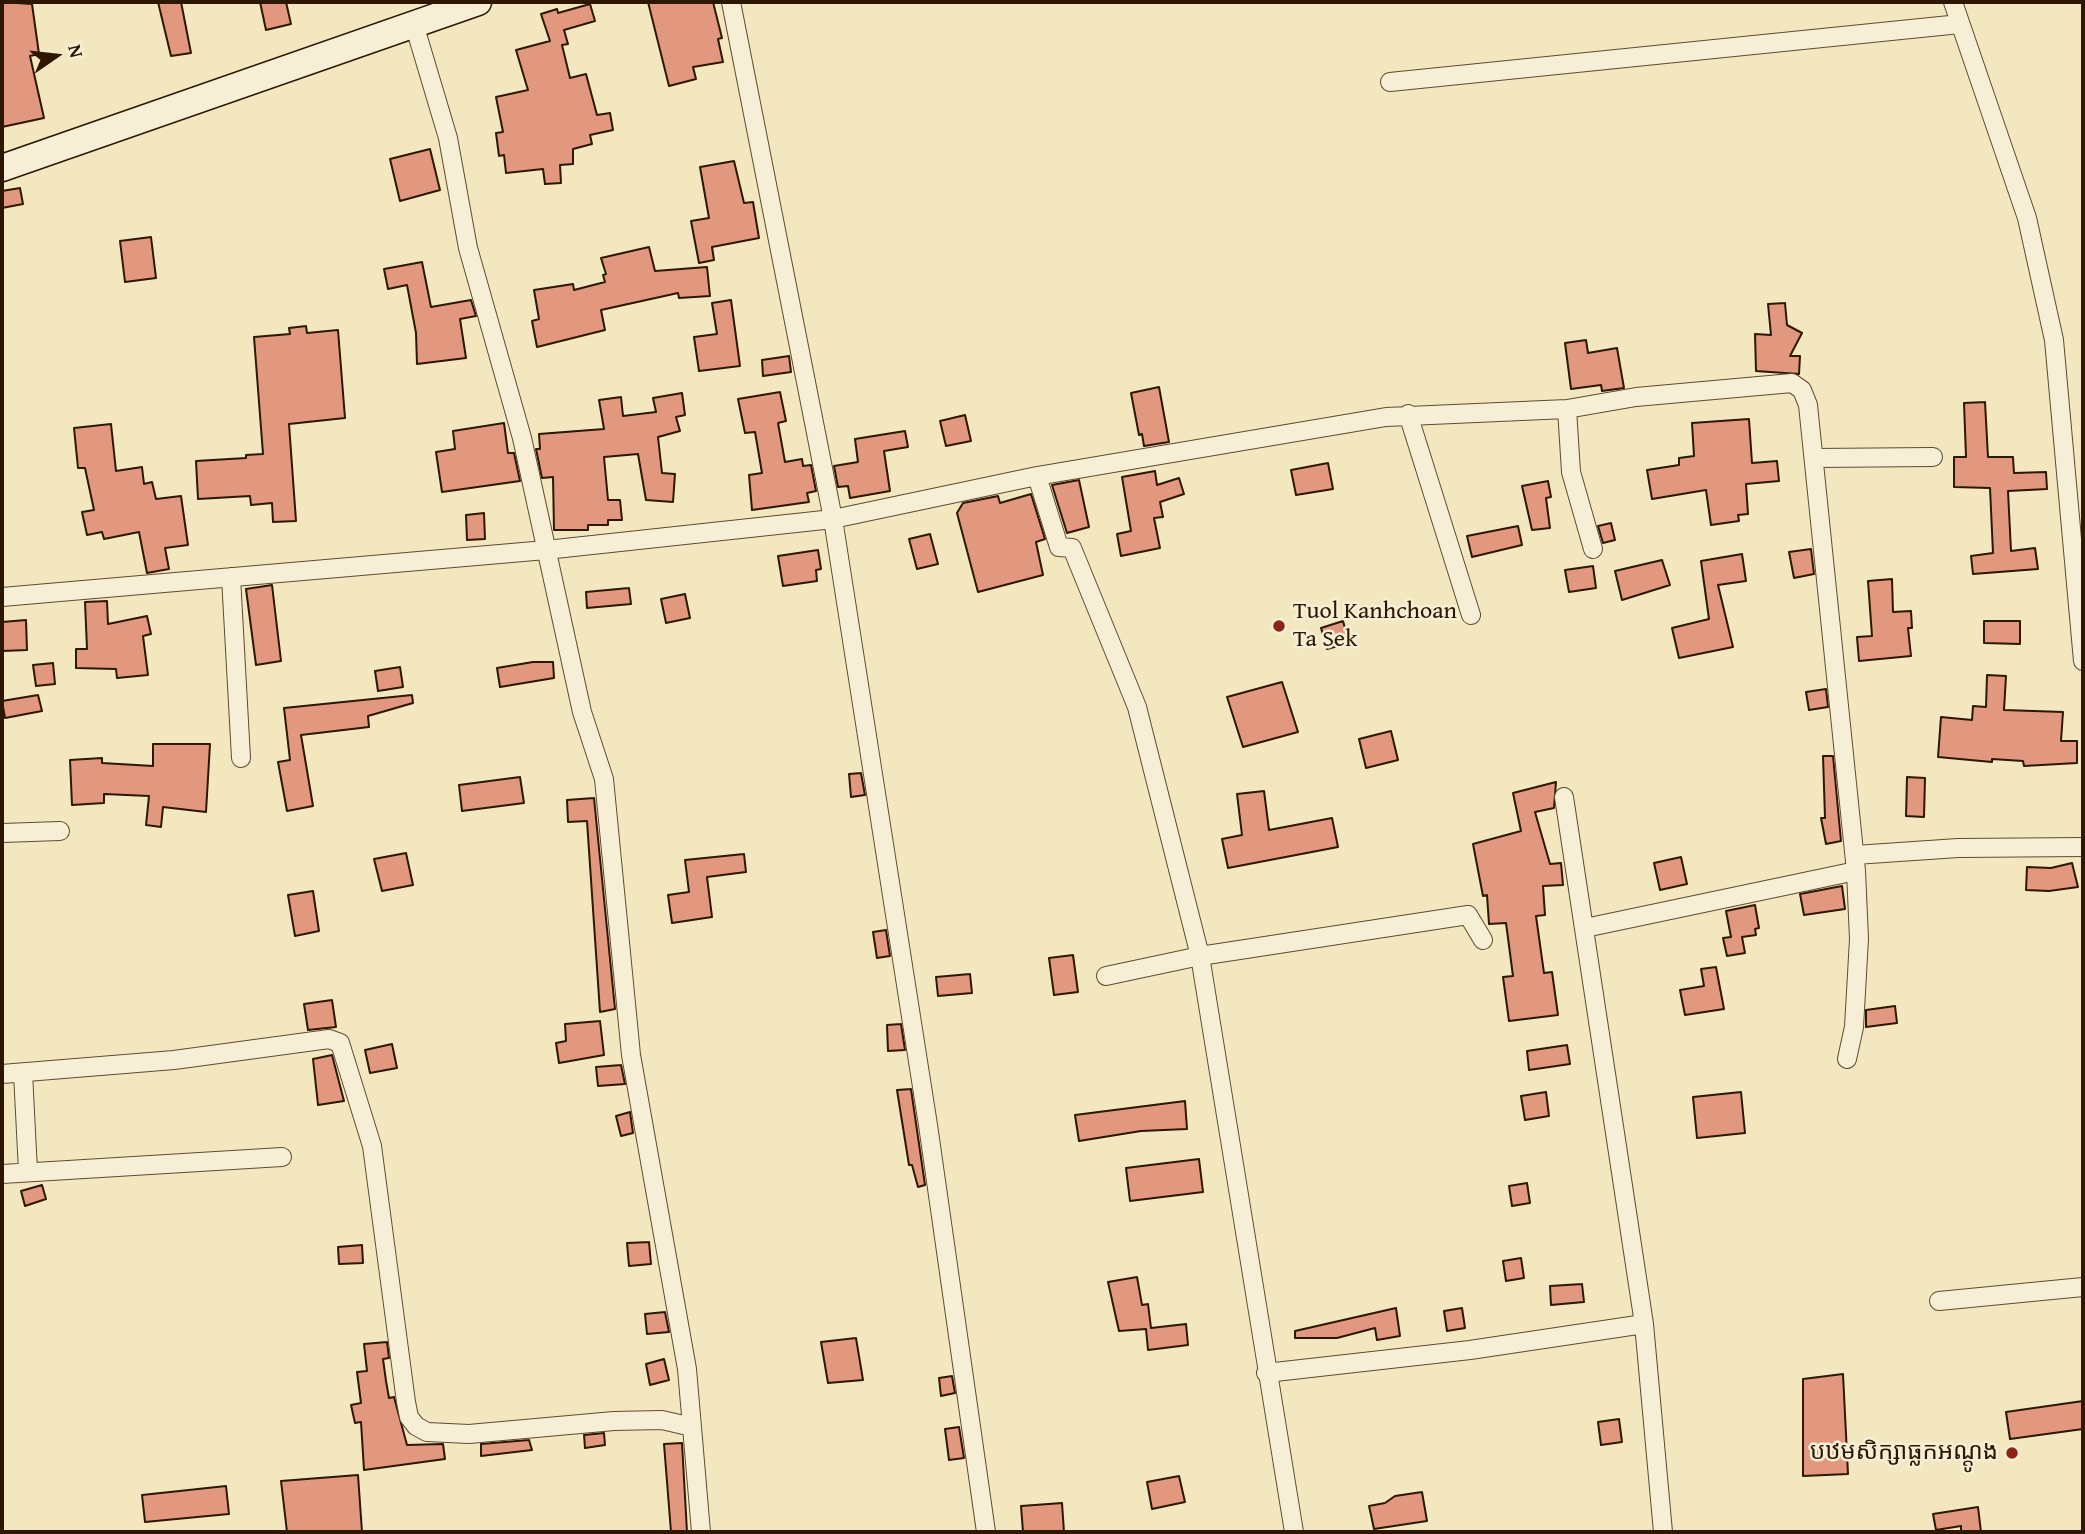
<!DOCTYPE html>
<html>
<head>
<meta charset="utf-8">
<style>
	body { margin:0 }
	#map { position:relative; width:2085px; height:1534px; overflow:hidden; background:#f3e7bf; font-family:"Gentium Book Plus",serif }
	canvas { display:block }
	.frame { position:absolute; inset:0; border:4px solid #2d1700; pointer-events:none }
	.north { position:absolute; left:21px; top:21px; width:70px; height:70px; -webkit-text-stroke:5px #f7efd5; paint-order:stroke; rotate:76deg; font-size:19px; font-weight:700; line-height:28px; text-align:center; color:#2d1700 }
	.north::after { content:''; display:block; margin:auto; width:24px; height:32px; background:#2d1700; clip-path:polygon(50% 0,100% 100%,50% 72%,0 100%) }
</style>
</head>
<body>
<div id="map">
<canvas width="2085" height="1534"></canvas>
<div class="frame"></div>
<div class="north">N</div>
</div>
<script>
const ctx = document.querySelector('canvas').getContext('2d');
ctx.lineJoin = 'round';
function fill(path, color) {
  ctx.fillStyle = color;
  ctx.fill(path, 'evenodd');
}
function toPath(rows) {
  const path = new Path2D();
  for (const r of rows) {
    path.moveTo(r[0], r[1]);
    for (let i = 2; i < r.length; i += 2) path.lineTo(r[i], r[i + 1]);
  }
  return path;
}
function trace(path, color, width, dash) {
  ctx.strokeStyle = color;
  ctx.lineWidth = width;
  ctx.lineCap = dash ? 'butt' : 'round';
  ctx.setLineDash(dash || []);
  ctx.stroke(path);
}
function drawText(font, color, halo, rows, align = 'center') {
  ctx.font = font + ' "Gentium Book Plus","Noto Sans Khmer",serif';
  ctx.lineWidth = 5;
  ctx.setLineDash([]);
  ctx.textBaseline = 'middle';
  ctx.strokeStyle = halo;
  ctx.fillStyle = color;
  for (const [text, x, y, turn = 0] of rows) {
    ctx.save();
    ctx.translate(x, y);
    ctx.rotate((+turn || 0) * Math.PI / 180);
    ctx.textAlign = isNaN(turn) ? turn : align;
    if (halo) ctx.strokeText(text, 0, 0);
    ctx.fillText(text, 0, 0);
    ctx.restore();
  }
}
const building = toPath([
	[2,2,32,4,39,54,30,56,44,118,2,127,2,2],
	[158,2,181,2,191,53,171,56,158,2],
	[260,2,286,2,291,24,266,30,260,2],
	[648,2,713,2,722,38,718,39,723,62,693,67,696,79,669,86,648,2],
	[590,4,595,21,564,30,568,44,562,45,570,78,586,74,597,115,610,113,613,130,590,135,592,144,573,149,573,164,560,165,561,183,545,184,543,169,506,173,504,155,499,156,496,133,503,132,496,97,528,90,516,50,550,41,541,14,557,9,558,13,590,4],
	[430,149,440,190,400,201,390,159,430,149],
	[734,161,744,203,753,202,759,238,712,247,714,260,699,263,691,221,709,218,700,167,734,161],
	[20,188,23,204,2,208,2,191,20,188],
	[151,237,156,278,125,282,120,241,151,237],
	[649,247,655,271,707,267,710,296,679,298,678,293,601,310,605,330,537,347,532,321,539,319,534,290,573,284,574,290,605,282,603,275,606,274,601,258,649,247],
	[422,262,431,307,471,300,476,316,460,319,466,358,417,364,416,333,407,285,388,289,384,269,422,262],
	[731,300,740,366,699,371,694,337,717,334,712,303,731,300],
	[1785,303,1787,325,1802,333,1790,356,1800,356,1799,374,1756,371,1755,334,1771,335,1768,304,1785,303],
	[306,326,307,333,338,330,345,418,289,424,296,521,273,522,272,503,251,505,250,496,198,499,196,461,246,458,246,455,263,454,254,337,290,334,289,328,306,326],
	[1586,340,1588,353,1617,348,1624,388,1602,391,1601,385,1571,389,1565,343,1586,340],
	[789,356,791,372,763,376,762,360,789,356],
	[1159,387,1169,442,1144,446,1142,434,1139,435,1131,393,1159,387],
	[780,392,786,421,778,423,785,462,802,459,803,466,811,465,816,491,807,493,809,502,752,510,749,475,762,473,755,432,745,433,738,399,780,392],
	[682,393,685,415,676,417,680,431,658,437,662,473,675,474,673,502,646,500,638,454,604,457,608,500,620,500,622,520,608,520,608,525,588,525,588,530,554,530,553,477,542,478,536,449,540,449,539,434,604,429,599,400,621,397,623,416,656,412,653,398,682,393],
	[1985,402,1988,457,2013,457,2014,473,2046,472,2047,489,2008,491,2011,551,2035,548,2038,569,1973,574,1971,556,1993,553,1990,488,1954,487,1954,457,1966,457,1964,403,1985,402],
	[965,415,971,441,946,446,940,421,965,415],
	[1749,419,1752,463,1777,461,1779,481,1746,484,1748,514,1738,515,1739,521,1711,525,1706,490,1652,499,1647,470,1679,465,1679,458,1694,456,1692,423,1749,419],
	[504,423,508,453,514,453,520,481,442,492,436,452,455,449,453,431,504,423],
	[111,424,116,471,142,467,144,484,152,482,156,499,181,496,188,545,165,548,169,569,147,573,139,532,104,539,102,532,87,535,82,512,94,510,85,468,78,468,74,428,111,424],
	[905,431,908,447,884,451,890,491,850,498,848,486,838,487,834,466,858,462,855,439,905,431],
	[1328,463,1333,489,1296,495,1291,470,1328,463],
	[1155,471,1157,485,1179,478,1184,494,1160,502,1163,517,1154,518,1160,548,1121,556,1117,534,1131,531,1122,477,1155,471],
	[1079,480,1089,527,1067,533,1052,485,1079,480],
	[1548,481,1551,497,1546,498,1550,528,1532,530,1522,486,1548,481],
	[1031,494,1045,539,1036,542,1043,575,978,592,957,513,963,503,998,496,1000,503,1031,494],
	[484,513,485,539,467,540,466,515,484,513],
	[1611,523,1615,540,1603,543,1598,526,1611,523],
	[1518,526,1522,545,1472,557,1467,536,1518,526],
	[930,534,938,564,917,569,909,539,930,534],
	[1811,549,1814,574,1794,578,1789,552,1811,549],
	[818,550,821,569,816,570,817,581,783,586,778,556,818,550],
	[1742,554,1746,581,1718,585,1733,647,1679,658,1672,628,1709,619,1701,561,1742,554],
	[1662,560,1670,585,1622,600,1615,571,1662,560],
	[1593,566,1596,588,1569,592,1565,570,1593,566],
	[1892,579,1893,612,1911,611,1912,628,1908,628,1911,656,1859,661,1857,637,1872,636,1868,581,1892,579],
	[272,585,281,661,256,665,246,589,272,585],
	[629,588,631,604,587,608,586,592,629,588],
	[685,594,690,618,666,623,661,599,685,594],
	[107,601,108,624,147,616,151,634,143,636,148,675,117,678,116,669,76,668,76,649,87,649,85,602,107,601],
	[26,620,27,650,2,651,2,622,26,620],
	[1343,621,1349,643,1327,649,1321,628,1343,621],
	[1984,621,2020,621,2020,644,1984,643,1984,621],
	[533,662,553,662,554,678,500,687,497,668,533,662],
	[53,663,55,684,36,686,33,665,53,663],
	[400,667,403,687,378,691,375,671,400,667],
	[1987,675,2006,676,2004,710,2063,712,2061,741,2077,741,2077,763,2024,766,2023,761,1992,759,1992,762,1938,757,1941,717,1972,720,1973,706,1986,707,1987,675],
	[1282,682,1298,732,1243,747,1227,697,1282,682],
	[1826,689,1828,707,1809,710,1806,692,1826,689],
	[38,695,42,711,5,718,2,701,38,695],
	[412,695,413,703,368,716,369,727,301,735,313,806,287,811,278,762,290,760,284,708,412,695],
	[1391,731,1398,760,1366,768,1359,739,1391,731],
	[153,744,210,744,206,812,163,807,161,827,146,825,149,796,104,794,104,803,72,805,70,760,102,758,102,763,153,766,153,744],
	[1823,756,1833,756,1841,841,1826,844,1821,818,1825,818,1823,756],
	[861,773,865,795,851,797,849,774,861,773],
	[520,777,524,803,462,811,459,785,520,777],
	[1907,777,1925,778,1924,817,1906,816,1907,777],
	[1556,782,1554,808,1535,812,1550,864,1561,863,1563,885,1543,886,1545,915,1536,916,1544,973,1552,972,1558,1015,1509,1021,1503,977,1513,976,1506,923,1489,924,1487,895,1483,896,1473,844,1521,831,1513,793,1556,782],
	[1264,791,1269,830,1332,818,1338,847,1228,868,1222,839,1242,835,1237,794,1264,791],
	[594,798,615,1009,600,1012,587,821,568,822,567,800,594,798],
	[406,853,413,885,382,891,374,859,406,853],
	[744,854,746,872,707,877,712,917,672,923,668,895,689,892,685,860,744,854],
	[1681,857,1687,884,1660,890,1654,863,1681,857],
	[2072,863,2078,887,2049,891,2026,890,2027,867,2051,868,2072,863],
	[1842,886,1845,909,1804,915,1800,894,1842,886],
	[313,891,319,931,295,936,288,895,313,891],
	[1755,905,1759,928,1755,929,1756,935,1742,937,1745,953,1727,956,1723,938,1731,937,1726,911,1755,905],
	[886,930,890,956,877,958,873,932,886,930],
	[1073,955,1078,992,1054,995,1049,958,1073,955],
	[1716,967,1724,1009,1685,1015,1680,990,1704,986,1701,969,1716,967],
	[970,974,972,993,938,996,936,977,970,974],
	[332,1000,336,1027,308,1030,304,1004,332,1000],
	[1895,1006,1897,1023,1866,1027,1866,1010,1895,1006],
	[600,1021,604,1055,559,1063,556,1043,566,1041,565,1024,600,1021],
	[901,1024,905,1050,888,1051,887,1025,901,1024],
	[392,1044,397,1068,370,1073,365,1050,392,1044],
	[1567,1045,1570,1064,1529,1070,1527,1051,1567,1045],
	[332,1055,344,1101,318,1105,313,1059,332,1055],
	[621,1065,625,1084,598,1086,596,1067,621,1065],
	[911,1089,925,1185,918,1187,912,1165,909,1165,897,1090,911,1089],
	[1546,1092,1549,1116,1525,1120,1521,1096,1546,1092],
	[1741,1092,1745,1133,1697,1138,1693,1097,1741,1092],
	[1185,1101,1187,1129,1141,1131,1079,1141,1075,1115,1185,1101],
	[630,1112,633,1133,621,1136,616,1116,630,1112],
	[1199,1159,1203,1192,1130,1201,1126,1168,1199,1159],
	[1527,1183,1530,1203,1512,1206,1509,1186,1527,1183],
	[42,1185,46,1199,25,1206,21,1191,42,1185],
	[649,1242,651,1264,629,1266,627,1243,649,1242],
	[362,1245,363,1263,339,1264,338,1247,362,1245],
	[1521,1258,1524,1278,1506,1281,1503,1261,1521,1258],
	[1137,1277,1142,1305,1148,1304,1151,1328,1186,1324,1188,1345,1148,1350,1146,1329,1119,1331,1108,1282,1137,1277],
	[1582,1284,1584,1302,1551,1305,1550,1286,1582,1284],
	[1396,1308,1400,1336,1377,1340,1375,1328,1337,1338,1295,1338,1295,1331,1396,1308],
	[1462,1308,1465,1328,1447,1331,1444,1311,1462,1308],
	[665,1312,669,1332,647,1334,645,1314,665,1312],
	[856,1338,863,1380,828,1383,821,1342,856,1338],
	[387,1342,389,1358,383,1359,386,1381,389,1398,394,1397,407,1445,443,1444,445,1459,364,1470,361,1422,355,1423,351,1405,361,1403,357,1372,367,1371,364,1344,387,1342],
	[664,1359,669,1380,650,1385,646,1364,664,1359],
	[1843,1374,1848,1474,1803,1476,1803,1379,1843,1374],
	[952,1376,955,1393,941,1396,939,1378,952,1376],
	[2083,1401,2083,1429,2010,1439,2006,1412,2083,1401],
	[1619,1419,1622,1442,1601,1445,1598,1422,1619,1419],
	[959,1427,964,1458,949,1460,945,1429,959,1427],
	[604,1433,605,1445,585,1448,584,1435,604,1433],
	[529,1440,532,1450,481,1456,481,1444,529,1440],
	[682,1443,687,1532,671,1532,664,1444,682,1443],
	[358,1475,362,1532,287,1532,281,1481,358,1475],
	[1179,1476,1185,1502,1152,1509,1147,1482,1179,1476],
	[226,1486,229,1514,145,1522,142,1495,226,1486],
	[1422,1492,1427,1521,1374,1529,1369,1506,1385,1503,1395,1496,1422,1492],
	[1062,1503,1064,1532,1023,1532,1021,1506,1062,1503],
	[1978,1507,1981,1532,1961,1532,1961,1526,1936,1530,1933,1514,1978,1507]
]);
fill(building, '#e2977f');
trace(building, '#2d1700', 2);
const street = toPath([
	[731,2,833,519,928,1125,986,1532],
	[1953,2,2027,218,2054,340,2083,661],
	[414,24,448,138,468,248,522,438,582,712,604,779,631,1055,687,1369,701,1532],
	[1390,82,1960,24],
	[1567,409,1571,472,1593,549],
	[1408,414,1471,615],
	[1815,458,1933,457],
	[1037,476,1059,547,1072,548,1137,707,1200,956,1294,1532],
	[231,577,241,758],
	[2,597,546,550,833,519,1037,476,1386,417,1567,409,1636,397,1792,383,1802,390,1808,405,1856,871,1859,939,1854,1027,1847,1059],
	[1564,797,1644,1324,1663,1532],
	[2,833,60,831],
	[1855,855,1958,848,2083,847],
	[1585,928,1856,871],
	[1106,976,1200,956,1468,915,1483,940],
	[23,1073,28,1171],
	[2,1074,174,1060,329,1039,340,1043,372,1146,406,1402,409,1417,416,1426,427,1432,469,1434,614,1421,662,1420,692,1427],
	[2,1174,282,1157],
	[1939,1301,2083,1287],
	[1266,1373,1470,1350,1644,1324]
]);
const secondary = toPath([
	[2,168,478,2]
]);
trace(street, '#5e4b30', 20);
trace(secondary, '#2d1700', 29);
trace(street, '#f7efd5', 18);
trace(secondary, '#f7efd5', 26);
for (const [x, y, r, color] of [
	[1279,626,7,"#8f2418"],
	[2012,1453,7,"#8f2418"]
]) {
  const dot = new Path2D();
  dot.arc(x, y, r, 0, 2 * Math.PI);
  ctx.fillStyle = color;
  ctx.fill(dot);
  trace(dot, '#f7efd5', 2.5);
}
drawText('24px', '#2d1700', '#f7efd5', [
	["Tuol Kanhchoan",1293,612],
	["Ta Sek",1293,640],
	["បឋមសិក្សាធ្លកអណ្តូង",1998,1453,"right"]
], 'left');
</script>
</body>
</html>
